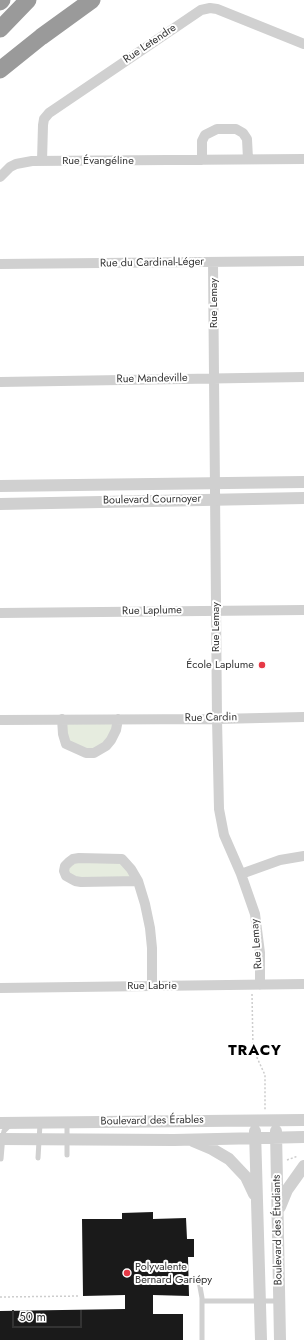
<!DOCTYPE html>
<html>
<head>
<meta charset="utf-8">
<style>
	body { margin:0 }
	#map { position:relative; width:304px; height:1340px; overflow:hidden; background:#fff; font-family:Jost,sans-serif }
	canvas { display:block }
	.scale { position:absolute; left:12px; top:1310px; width:70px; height:18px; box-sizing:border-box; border:2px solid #333; border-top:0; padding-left:5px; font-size:12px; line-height:14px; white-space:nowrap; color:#333; -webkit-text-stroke:3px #fff; paint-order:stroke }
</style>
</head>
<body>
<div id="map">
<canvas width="304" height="1340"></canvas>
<div class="scale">50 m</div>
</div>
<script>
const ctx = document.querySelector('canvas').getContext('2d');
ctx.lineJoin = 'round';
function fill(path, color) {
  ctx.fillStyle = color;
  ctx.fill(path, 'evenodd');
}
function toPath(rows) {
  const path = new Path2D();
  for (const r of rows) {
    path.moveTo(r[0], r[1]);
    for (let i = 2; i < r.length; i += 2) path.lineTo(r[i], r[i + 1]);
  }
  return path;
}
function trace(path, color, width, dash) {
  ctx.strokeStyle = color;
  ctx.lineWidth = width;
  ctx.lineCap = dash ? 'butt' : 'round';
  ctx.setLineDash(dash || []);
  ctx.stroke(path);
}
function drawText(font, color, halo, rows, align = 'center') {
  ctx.font = font + ' Jost,sans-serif';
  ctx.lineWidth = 4;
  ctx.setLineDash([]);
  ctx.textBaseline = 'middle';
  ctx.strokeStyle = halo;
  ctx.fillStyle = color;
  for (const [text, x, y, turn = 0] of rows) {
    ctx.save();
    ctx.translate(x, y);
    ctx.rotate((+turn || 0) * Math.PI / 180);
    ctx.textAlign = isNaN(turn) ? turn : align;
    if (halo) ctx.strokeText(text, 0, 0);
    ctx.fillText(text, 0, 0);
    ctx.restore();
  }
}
fill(toPath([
	[64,722,117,723,116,730,94,753,68,743],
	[73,860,122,860,136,880,81,881,67,875,67,866]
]), '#e6ecdf');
fill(toPath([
	[153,1212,153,1219,186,1218,187,1239,194,1239,194,1257,188,1257,189,1296,153,1295,153,1314,183,1314,183,1340,0,1340,0,1311,125,1309,125,1295,83,1296,82,1219,122,1219,122,1213]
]), '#1a1a1a');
trace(toPath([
	[252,994,253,1049,265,1075,265,1110],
	[287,1160,298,1156],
	[0,1297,80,1296]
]), '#cdcdcd', 1.5, [2, 2]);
trace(toPath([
	[67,1123,67,1155],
	[38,1158,40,1124],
	[1,1159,3,1135,4,1131,10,1125],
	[199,1281,202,1298,202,1340],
	[202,1301,279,1301]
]), '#d0d0d0', 5);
trace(toPath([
	[202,160,202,141,205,135,217,129,236,129,243,133,247,139,248,159],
	[42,161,43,125,44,119,49,113,201,10,210,8,217,9,304,44],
	[0,177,10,167,16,164,32,161,304,159],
	[213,262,217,719,219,809,224,835,241,874,255,914,260,953,260,985],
	[0,264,304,261],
	[0,382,304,377],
	[0,613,304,610],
	[62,719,63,734,66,744,86,753,94,753,106,746,111,740,116,730,118,719],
	[0,720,217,719,304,717],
	[241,874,280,860,304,856],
	[138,881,81,882,75,881,66,876,64,871,65,866,69,862,73,859,79,858,122,859,131,869,138,881,145,904,150,928,152,948,152,986],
	[0,988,304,984]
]), '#d0d0d0', 10);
trace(toPath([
	[0,486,304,482],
	[0,504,304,498],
	[0,1123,304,1120],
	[255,1131,261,1340],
	[276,1131,280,1340],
	[0,1139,174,1140,304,1137],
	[193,1141,212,1149,229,1159,246,1177,254,1194],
	[280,1207,287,1190,304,1166]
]), '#d0d0d0', 12);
trace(toPath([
	[0,2,2,0],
	[0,29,28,0],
	[0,70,41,37,92,0]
]), '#9a9a9a', 17);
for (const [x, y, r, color] of [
	[262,665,4,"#e63946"],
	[127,1273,4,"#e63946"]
]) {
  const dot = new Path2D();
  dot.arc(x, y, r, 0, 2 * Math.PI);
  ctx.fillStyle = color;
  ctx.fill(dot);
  trace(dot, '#fff', 1.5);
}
drawText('11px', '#333', '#fff', [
	["Rue Letendre",150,44,-34],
	["Rue Évangéline",98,161],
	["Rue du Cardinal-Léger",152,263,-1],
	["Rue Lemay",214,303,-90],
	["Rue Mandeville",152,379,-1],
	["Boulevard Cournoyer",152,500,-1],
	["Rue Laplume",152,611,-1],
	["Rue Lemay",216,627,-90],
	["Rue Cardin",211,718,-1],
	["Rue Lemay",257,944,-94],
	["Rue Labrie",152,986],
	["Boulevard des Érables",152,1121,-1],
	["Boulevard des Étudiants",278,1230,-91]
]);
drawText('11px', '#333', '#fff', [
	["École Laplume",254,665],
	["Polyvalente",135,1267,"left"],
	["Bernard Gariépy",135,1280,"left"]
], 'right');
ctx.letterSpacing = '1px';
drawText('bold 15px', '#000', '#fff', [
	["TRACY",255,1051]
]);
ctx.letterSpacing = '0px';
</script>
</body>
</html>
